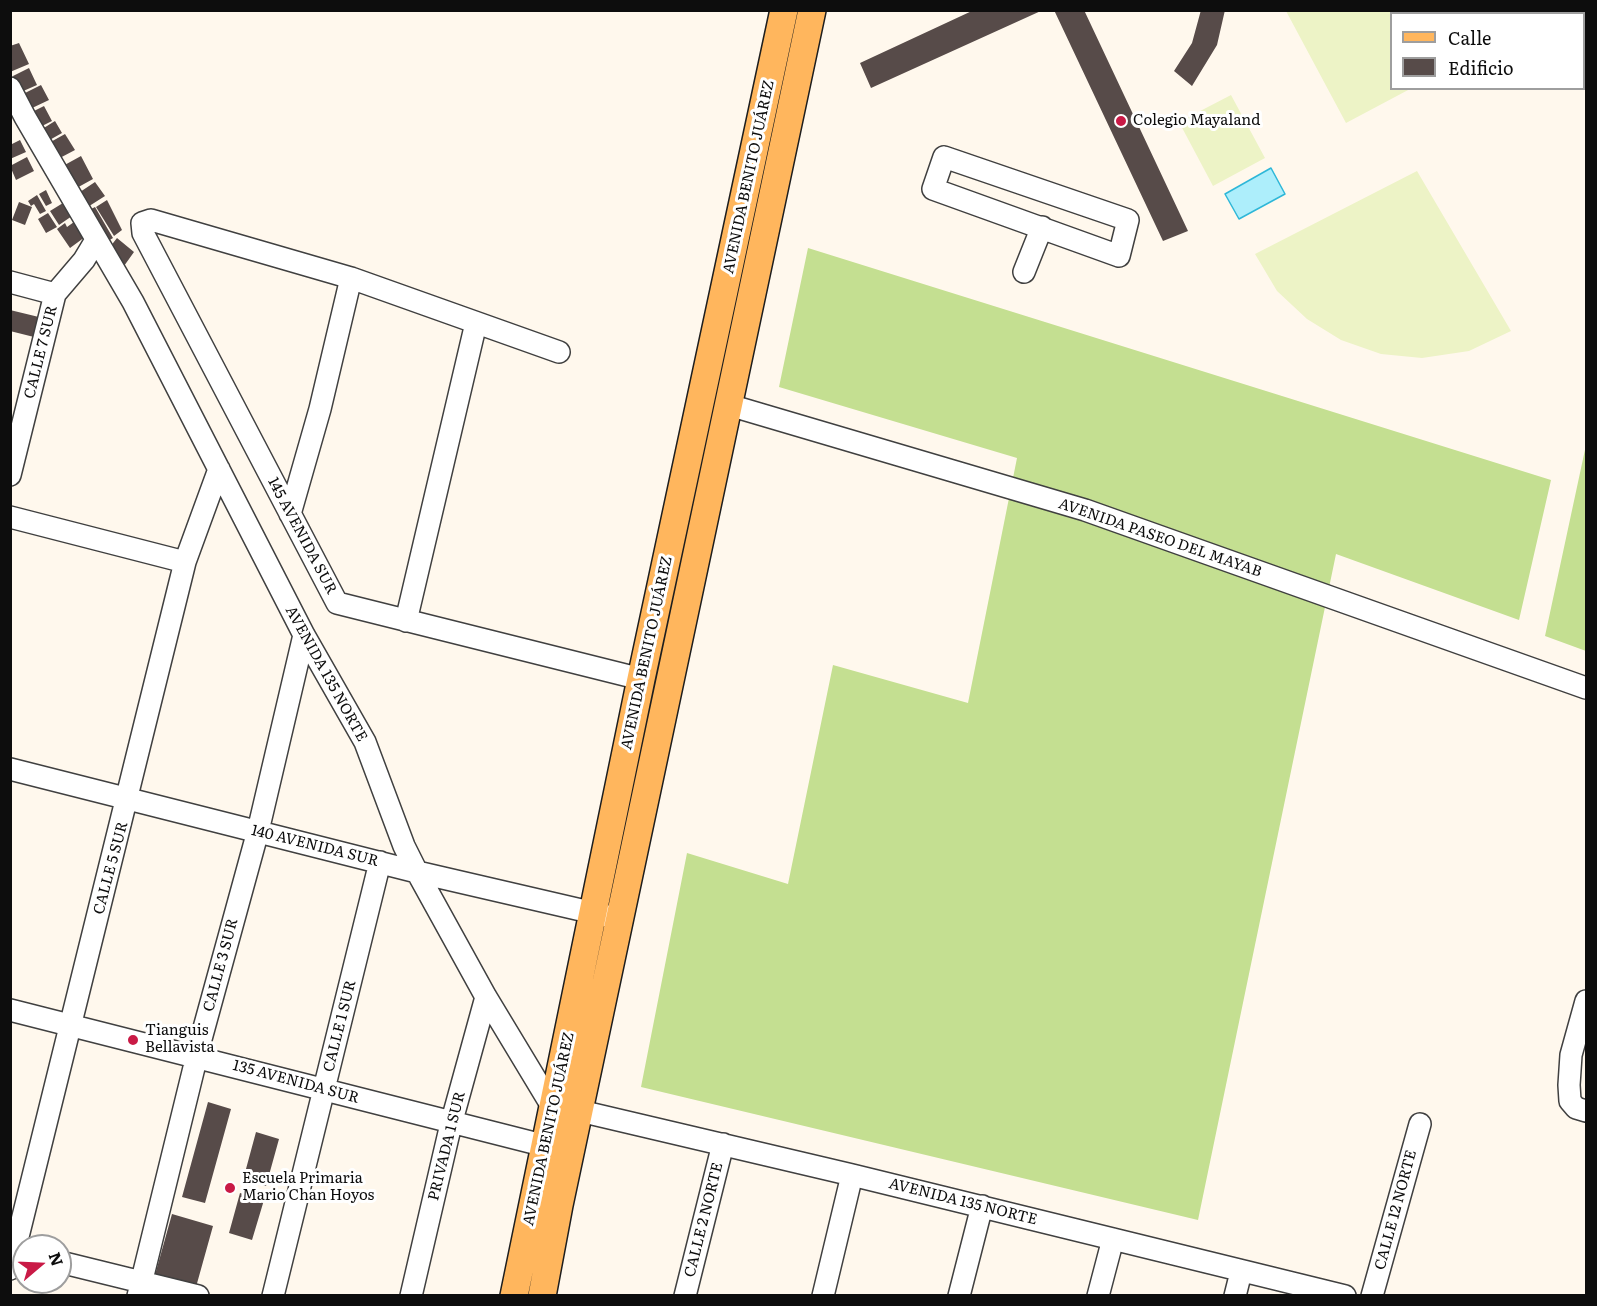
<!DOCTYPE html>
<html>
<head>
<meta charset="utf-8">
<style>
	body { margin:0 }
	#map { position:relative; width:1597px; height:1306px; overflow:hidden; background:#fff8ed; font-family:Literata,serif }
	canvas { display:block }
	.frame { position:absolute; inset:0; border:12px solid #0d0d0d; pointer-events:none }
	.legend { position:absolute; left:1390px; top:12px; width:195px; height:78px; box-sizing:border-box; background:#fff; border:2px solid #9e9e9e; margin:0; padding:8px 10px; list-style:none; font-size:18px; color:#0d0d0d }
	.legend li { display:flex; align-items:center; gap:12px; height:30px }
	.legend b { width:30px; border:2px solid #9e9e9e }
	.north { position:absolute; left:12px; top:1234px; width:60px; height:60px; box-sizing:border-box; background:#fff; border:2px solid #9e9e9e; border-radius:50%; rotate:71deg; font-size:16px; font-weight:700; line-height:24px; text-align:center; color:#0d0d0d }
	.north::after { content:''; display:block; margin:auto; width:21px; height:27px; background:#c91a46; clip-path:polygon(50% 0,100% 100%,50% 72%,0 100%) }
</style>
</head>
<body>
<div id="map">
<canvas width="1597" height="1306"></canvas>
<div class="frame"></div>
<ul class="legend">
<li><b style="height:8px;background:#ffb65d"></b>Calle</li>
<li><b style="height:16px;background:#574b49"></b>Edificio</li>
</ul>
<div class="north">N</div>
</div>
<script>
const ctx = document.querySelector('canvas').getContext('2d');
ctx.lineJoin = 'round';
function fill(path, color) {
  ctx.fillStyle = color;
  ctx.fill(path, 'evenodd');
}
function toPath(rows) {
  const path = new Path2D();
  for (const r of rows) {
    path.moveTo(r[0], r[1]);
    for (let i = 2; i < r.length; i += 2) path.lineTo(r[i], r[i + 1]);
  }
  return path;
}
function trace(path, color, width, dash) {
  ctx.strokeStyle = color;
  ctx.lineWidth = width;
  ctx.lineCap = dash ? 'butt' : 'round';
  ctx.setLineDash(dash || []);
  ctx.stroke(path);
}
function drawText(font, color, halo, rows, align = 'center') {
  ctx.font = font + ' Literata,serif';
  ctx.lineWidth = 6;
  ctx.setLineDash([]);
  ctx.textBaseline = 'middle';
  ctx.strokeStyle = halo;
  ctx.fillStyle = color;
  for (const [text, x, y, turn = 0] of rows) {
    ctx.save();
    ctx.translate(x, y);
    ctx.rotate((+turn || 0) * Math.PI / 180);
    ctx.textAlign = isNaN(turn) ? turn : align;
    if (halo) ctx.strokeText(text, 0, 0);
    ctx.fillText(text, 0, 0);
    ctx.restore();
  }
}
fill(toPath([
	[808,248,1551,480,1519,620,1336,554,1198,1220,641,1087,687,853,788,884,833,665,968,703,1017,458,779,387],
	[1586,445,1586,651,1545,636]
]), '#c4df91');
fill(toPath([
	[1528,10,1530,13,1392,14,1392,88,1410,89,1346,123,1286,11],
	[1231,95,1265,158,1213,186,1179,122],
	[1417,171,1511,331,1469,351,1422,358,1381,354,1341,340,1307,319,1277,291,1255,254]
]), '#edf3c6');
const water = toPath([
	[1271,168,1285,194,1239,219,1225,194,1271,168]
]);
fill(water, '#adeefb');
trace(water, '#2eb7d8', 1.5);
fill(toPath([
	[974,10,1043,10,871,88,860,63],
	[1054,10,1084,10,1188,231,1163,241],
	[1201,10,1225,10,1217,45,1192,86,1174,71,1192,43],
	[19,43,29,64,10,72,10,46],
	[29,68,37,85,21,92,13,76],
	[41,85,49,100,30,109,23,94],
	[44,106,52,121,36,129,28,114],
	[55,121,62,133,46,142,39,131],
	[65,134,75,150,56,160,47,144],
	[20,140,26,152,10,159,10,145],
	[81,156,93,179,73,190,61,167],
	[27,157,34,171,16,180,10,166],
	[95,182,105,196,83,210,74,196],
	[46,190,52,203,46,206,39,194],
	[37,195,46,211,40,214,34,204,31,206,28,201],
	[107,200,122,230,114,236,96,207],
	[19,202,32,207,25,225,12,220],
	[63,203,72,216,59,225,50,211],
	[95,207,113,238,103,244,85,212],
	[48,213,57,227,46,233,38,219],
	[74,222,85,237,70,248,57,229,65,223,67,227],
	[117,238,134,252,124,266,106,252],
	[10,310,43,318,38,338,10,331],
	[208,1102,231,1109,205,1203,182,1197],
	[256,1132,279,1139,266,1186,243,1180],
	[240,1193,264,1200,252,1240,229,1233],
	[172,1214,213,1226,196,1287,155,1275]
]), '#574b49');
const minor = toPath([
	[10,88,25,117,133,302,304,635,365,742,404,846,417,872,486,997,553,1108,569,1113,580,1111,852,1175,1345,1296],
	[944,157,1128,220,1119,256,933,189,944,157],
	[1024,272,1042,227],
	[10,282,55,294],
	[559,352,351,278,151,220,142,223,143,233,337,603,641,679],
	[729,405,1085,510,1586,688],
	[10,475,55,294,84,260,96,240],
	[290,514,320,409,351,278],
	[10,517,185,562],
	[406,621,476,323],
	[10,769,417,872,607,916],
	[1586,1001,1571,1055,1569,1085,1570,1101,1576,1108,1586,1111],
	[10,1010,546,1146],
	[60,1262,198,1296],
	[10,1269,185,562,219,469],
	[138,1296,201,1039,258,831,304,635],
	[273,1296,380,862],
	[411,1296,451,1124,486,997],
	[685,1296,723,1144],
	[823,1296,852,1175],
	[959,1296,982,1206],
	[1098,1296,1113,1239],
	[1235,1296,1241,1272],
	[1372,1296,1420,1124]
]);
const major = toPath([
	[514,1296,641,679,784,10],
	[542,1296,559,1205,812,10]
]);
trace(minor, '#404040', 24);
trace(major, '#1e1e1e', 30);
trace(minor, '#fff', 21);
trace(major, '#ffb65d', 27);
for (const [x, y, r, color] of [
	[1121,121,6,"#c91a46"],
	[133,1040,6,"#c91a46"],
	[230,1188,6,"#c91a46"]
]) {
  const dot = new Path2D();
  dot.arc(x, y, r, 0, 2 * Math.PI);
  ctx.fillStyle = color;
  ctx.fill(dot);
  trace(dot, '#fff', 2);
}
drawText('15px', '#0d0d0d', '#fff', [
	["Colegio Mayaland",1133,121],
	["Tianguis",145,1031],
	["Bellavista",145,1048],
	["Escuela Primaria",242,1179],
	["Mario Chan Hoyos",242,1196]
], 'left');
drawText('15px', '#0d0d0d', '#fff', [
	["AVENIDA BENITO JUÁREZ",749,177,-78],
	["CALLE 7 SUR",41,352,-76],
	["145 AVENIDA SUR",302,536,62],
	["AVENIDA PASEO DEL MAYAB",1160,538,19],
	["AVENIDA BENITO JUÁREZ",647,653,-78],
	["AVENIDA 135 NORTE",326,674,61],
	["140 AVENIDA SUR",315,846,14],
	["CALLE 5 SUR",111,868,-75],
	["CALLE 3 SUR",221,965,-75],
	["CALLE 1 SUR",340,1026,-76],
	["135 AVENIDA SUR",296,1082,15],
	["AVENIDA BENITO JUÁREZ",549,1129,-78],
	["PRIVADA 1 SUR",447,1146,-76],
	["AVENIDA 135 NORTE",963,1202,14],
	["CALLE 12 NORTE",1396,1210,-75],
	["CALLE 2 NORTE",704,1220,-76]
]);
</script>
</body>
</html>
